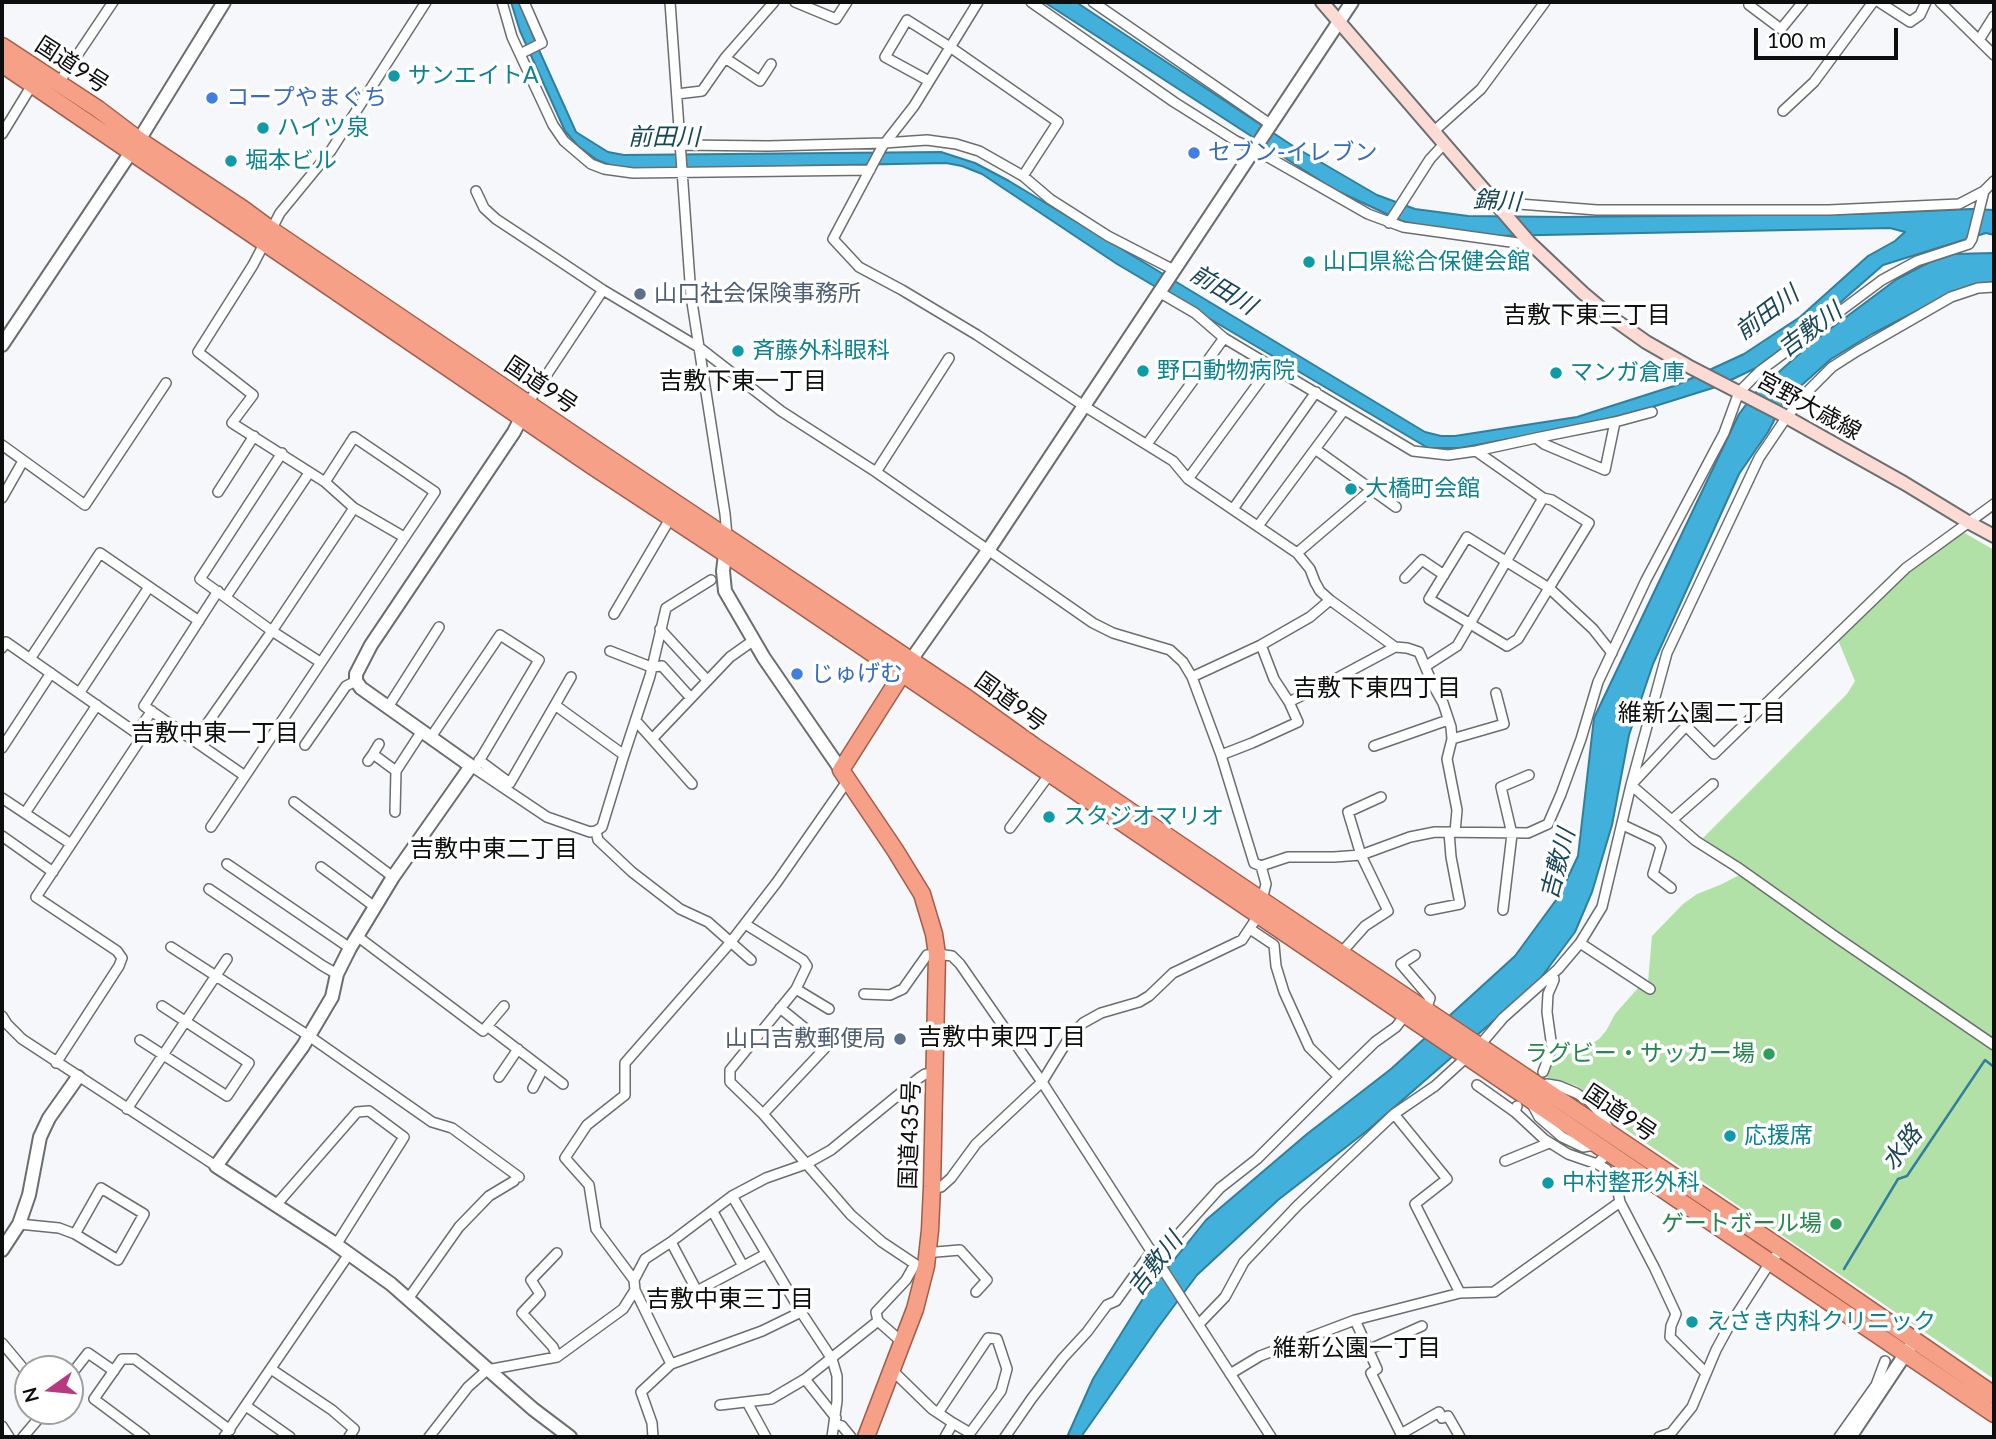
<!DOCTYPE html>
<html>
<head>
<meta charset="utf-8">
<style>
	body { margin:0 }
	#map { position:relative; width:1996px; height:1439px; overflow:hidden; background:#f5f7fa; font-family:Lato,sans-serif }
	canvas { display:block }
	.frame { position:absolute; inset:0; border:4px solid #0d0e0e; pointer-events:none }
	.north { position:absolute; left:14px; top:1355px; width:70px; height:70px; box-sizing:border-box; background:#fff; border:2px solid #9e9f9f; border-radius:50%; rotate:255deg; font-size:19px; font-weight:700; line-height:28px; text-align:center; color:#0d0e0e }
	.north::after { content:''; display:block; margin:auto; width:24px; height:32px; background:#ba3880; clip-path:polygon(50% 0,100% 100%,50% 72%,0 100%) }
	.scale { position:absolute; left:1754px; top:28px; width:144px; height:32px; box-sizing:border-box; border:4px solid #0d0e0e; border-top:0; padding-left:9px; font-size:21px; line-height:24px; white-space:nowrap; color:#0d0e0e; -webkit-text-stroke:5px #fff; paint-order:stroke }
</style>
</head>
<body>
<div id="map">
<canvas width="1996" height="1439"></canvas>
<div class="frame"></div>
<div class="north">N</div>
<div class="scale">100 m</div>
</div>
<script>
const ctx = document.querySelector('canvas').getContext('2d');
ctx.lineJoin = 'round';
function fill(path, color) {
  ctx.fillStyle = color;
  ctx.fill(path, 'evenodd');
}
function toPath(rows) {
  const path = new Path2D();
  for (const r of rows) {
    path.moveTo(r[0], r[1]);
    for (let i = 2; i < r.length; i += 2) path.lineTo(r[i], r[i + 1]);
  }
  return path;
}
function trace(path, color, width, dash) {
  ctx.strokeStyle = color;
  ctx.lineWidth = width;
  ctx.lineCap = dash ? 'butt' : 'round';
  ctx.setLineDash(dash || []);
  ctx.stroke(path);
}
function drawText(font, color, halo, rows, align = 'center') {
  ctx.font = font + ' Lato,"Noto Sans JP",sans-serif';
  ctx.lineWidth = 7;
  ctx.setLineDash([]);
  ctx.textBaseline = 'middle';
  ctx.strokeStyle = halo;
  ctx.fillStyle = color;
  for (const [text, x, y, turn = 0] of rows) {
    ctx.save();
    ctx.translate(x, y);
    ctx.rotate((+turn || 0) * Math.PI / 180);
    ctx.textAlign = isNaN(turn) ? turn : align;
    if (halo) ctx.strokeText(text, 0, 0);
    ctx.fillText(text, 0, 0);
    ctx.restore();
  }
}
fill(toPath([
	[1963,532,1994,550,1994,1379,1631,1133,1615,1121,1595,1098,1577,1086,1546,1077,1552,1057,1556,1059,1586,1047,1599,1039,1606,1031,1615,1014,1638,988,1648,982,1652,936,1683,904,1697,894,1720,885,1749,870,1703,838,1847,694,1855,681,1838,640,1899,578]
]), '#b1e1a6');
const water = toPath([
	[511,2,519,2,539,50,576,132,608,152,624,155,941,152,975,163,1009,181,1410,423,1425,432,1441,436,1455,436,1577,417,1677,385,1744,354,1800,317,1868,256,1895,241,1905,232,1890,228,1493,236,1434,229,1402,221,1333,189,1044,2,1076,2,1293,146,1377,195,1415,209,1468,216,1563,217,1857,214,1971,209,1994,210,1994,235,1986,233,1883,265,1827,314,1756,368,1716,387,1652,407,1584,425,1460,448,1428,448,1117,264,982,174,962,166,946,163,642,169,612,166,597,160,578,146,565,131,520,31,511,2],
	[1994,253,1994,282,1982,284,1940,299,1872,334,1831,359,1785,400,1768,432,1739,474,1653,664,1629,735,1612,825,1592,892,1575,932,1537,983,1368,1130,1278,1200,1197,1275,1159,1326,1081,1437,1067,1437,1093,1379,1142,1300,1206,1220,1307,1134,1391,1069,1515,956,1559,896,1578,856,1594,718,1739,414,1754,394,1814,341,1897,279,1928,263,1954,254,1994,253]
]);
fill(water, '#41b0da');
trace(water, '#317f9d', 2);
trace(toPath([
	[1844,1269,1898,1179,1907,1176,1985,1060,1994,1067]
]), '#317f9d', 2.5);
const minor = toPath([
	[502,2,512,37,553,125,564,141,591,164,604,169,633,173,870,170],
	[670,2,691,296,725,514,727,536],
	[795,2,836,19,847,2],
	[978,2,914,106,882,147,833,239,859,267,902,290,977,335,1084,406,1173,461,1188,479,1297,553,1310,569,1315,582,1320,591,1330,600,1395,647,1407,648,1419,652,1433,685,1443,703,1451,727,1452,739,1447,759,1457,810,1455,832],
	[1031,2,1174,102,1236,141,1254,149,1368,214,1403,227,1532,245],
	[1093,2,1270,124],
	[1751,2,1749,5,1781,29,1803,2],
	[1879,2,1910,22,1920,15,1926,2],
	[1940,2,1994,55],
	[1979,40,1994,16],
	[520,54,542,43,524,2],
	[725,58,760,81,771,64],
	[929,81,885,57,907,20,950,47,1058,122,1023,176],
	[58,84,113,2],
	[677,94,702,91,725,58,774,2],
	[1783,111,1814,82,1873,2],
	[1433,132,1481,89,1545,2],
	[2,134,32,85],
	[680,145,768,146,884,143,927,140,956,144,979,151,1023,176,1050,199,1108,236,1174,270],
	[476,191,484,208,496,219,549,254,603,290,700,348,781,411,876,472,1093,623,1113,633,1170,650,1183,662,1192,677,1221,755,1254,863,1261,866,1266,884,1258,916,1242,940,1173,973,1149,996,1139,1002,1101,1013,1083,1023,1069,1038,1042,1082,976,1144,951,1178,941,1187,932,1187],
	[1504,212,1519,204,1597,210,1829,210,1959,204,1984,191,1994,181],
	[1389,223,1430,159,1444,144],
	[1159,292,1195,313,1224,338,1413,451,1448,455,1476,451,1536,438,1615,422,1605,470,1544,444,1536,438],
	[528,403,603,290],
	[1615,422,1652,412],
	[1147,444,1224,338],
	[2,445,85,505,166,383],
	[1315,449,1396,507],
	[282,453,200,579,272,631,320,662],
	[876,472,949,358],
	[1188,479,1271,366],
	[218,492,254,436],
	[2,498,23,461],
	[1543,498,1552,500,1589,523,1549,588,1593,629,1612,653],
	[1233,509,1316,392],
	[1258,526,1344,410],
	[404,537,354,508,325,482,232,423,253,395,198,352,253,265,280,213,330,152,426,2],
	[1467,537,1549,588,1518,639,1507,646,1429,599,1467,537],
	[1297,553,1372,489],
	[1405,578,1422,560,1444,575],
	[218,591,144,706,245,776],
	[226,597,309,473],
	[614,614,671,517],
	[660,629,707,680],
	[2,648,6,642,142,737,36,897,117,951,122,958,119,966,56,1063],
	[610,651,651,667,662,666,690,697],
	[30,659,100,553,199,621],
	[1426,666,1457,646,1543,498,1476,451],
	[1192,677,1261,645,1310,617,1330,600],
	[80,692,149,587],
	[1289,702,1339,677,1395,647],
	[555,705,624,755,650,676,666,608,711,580],
	[388,707,439,627],
	[636,721,692,784],
	[136,733,152,711],
	[431,737,500,635,539,660,475,768],
	[653,738,730,657,754,640],
	[1452,739,1504,724,1496,693],
	[195,741,272,631,354,508],
	[305,745,346,686,356,681],
	[1374,746,1448,720],
	[2,748,51,673],
	[373,754,379,744],
	[1221,755,1252,743,1298,722,1289,702,1274,679,1261,645],
	[479,760,510,783,571,677],
	[368,761,373,754,396,771],
	[471,766,547,817,590,832,596,831,598,840,632,872,680,909,708,922,751,960],
	[1633,783,1686,726,1714,754,1906,568,1994,504],
	[1631,785,1696,841,1737,867,1833,935,1994,1045],
	[2,798,71,844],
	[294,802,393,877],
	[395,812,396,771,422,731],
	[25,813,97,705],
	[1672,820,1713,784],
	[1623,825,1657,841,1661,847,1653,874,1671,888],
	[211,827,435,492,354,437,325,482],
	[1010,828,1049,775],
	[596,831,602,827,624,755],
	[2,836,53,872],
	[227,864,350,948],
	[1261,866,1288,857,1334,857,1361,855,1410,837,1435,832,1528,833,1548,824,1561,794,1581,739,1598,682,1646,580,1724,433,1739,392,1760,371,1882,280,1917,261,1969,244,1972,239,1984,191],
	[321,867,375,907],
	[209,889,323,966,337,974],
	[1430,910,1460,904,1451,857,1449,832],
	[1503,910,1512,834,1501,787,1529,775],
	[745,924,803,960,807,966,796,989,730,1070,730,1082,763,1114,851,1215,882,1242,915,1264,906,1280,876,1312,878,1321],
	[357,936,483,1031,504,1006],
	[1580,943,1650,989],
	[171,947,309,1036,432,1122,452,1128,519,1177],
	[1341,953,1365,926,1388,911,1361,855,1348,812,1381,797],
	[1415,955,1401,964,1430,998,1426,1010],
	[796,989,829,1009],
	[864,994,890,995,903,989,927,955,937,954,952,956,960,964,1042,1082,1271,1437],
	[2,1016,7,1024,22,1039,216,1166],
	[487,1026,563,1084],
	[140,1040,227,1096,249,1063,162,1006],
	[1543,1072,1552,1048,1547,1012,1548,994,1554,980,1553,974],
	[499,1077,518,1049],
	[1339,1077,1375,1042,1396,1027,1406,1014],
	[1477,1085,1515,1112],
	[1541,1086,1547,1084,1559,1086,1576,1093,1589,1101,1601,1114,1609,1130],
	[533,1088,543,1069],
	[1532,1104,1539,1117,1562,1137,1583,1147,1595,1145],
	[1517,1106,1515,1112,1544,1139,1568,1154,1597,1164],
	[127,1109,227,959],
	[763,1114,827,1046,780,1008],
	[1394,1114,1447,1179,1415,1204,1460,1293],
	[1505,1161,1549,1143],
	[101,1188,144,1214,118,1260,75,1234,101,1188],
	[732,1196,801,1312,832,1359,837,1376,837,1401,832,1437],
	[1620,1202,1655,1269,1676,1314,1671,1326,1670,1337,1706,1373],
	[276,1205,357,1112,369,1111,404,1137,336,1245],
	[713,1212,743,1266],
	[19,1224,59,1228,75,1234],
	[671,1242,697,1291,766,1254],
	[928,1251,936,1252,960,1250,987,1280,976,1292],
	[1157,1258,1220,1188,1257,1159,1339,1077,1309,1047,1284,992,1276,966,1274,945,1250,929],
	[634,1280,596,1229,589,1185,565,1158,587,1125,625,1095,625,1063,730,943,777,882,848,780],
	[408,1299,459,1227,489,1196,514,1181],
	[1355,1320,1377,1369,1371,1373,1401,1434,1439,1412,1442,1418,1448,1416,1460,1437],
	[1199,1324,1225,1297,1244,1262,1297,1206,1394,1114,1435,1086,1480,1045,1503,1018,1558,969,1580,943,1602,907,1631,785,1667,653,1759,458,1786,418,1809,390,1832,367,1857,351,1951,297,1978,288,1994,287],
	[2,1343,28,1374],
	[1368,1350,1422,1326],
	[557,1357,553,1347,522,1313,540,1294,531,1280,557,1253],
	[671,1364,635,1290,634,1280,645,1259,671,1242,732,1196,766,1178,806,1164,831,1150,919,1078,925,1074,935,1074],
	[271,1369,332,1410,354,1429,349,1437],
	[892,1370,932,1409,953,1423,945,1437],
	[1230,1374,1260,1356,1355,1320,1460,1293,1494,1292,1620,1202,1616,1182,1606,1169,1597,1164,1609,1152],
	[70,1376,88,1353,114,1371],
	[805,1379,836,1418],
	[747,1402,766,1437],
	[720,1405,771,1399,805,1379,878,1321,903,1343],
	[246,1406,290,1437],
	[938,1413,988,1338,997,1339,1007,1369,1001,1391,970,1433,953,1423],
	[836,1424,842,1426,851,1437],
	[2,1426,9,1437],
	[23,1437,45,1411],
	[145,1437,94,1399,122,1359,135,1359,230,1430],
	[224,1437,349,1254],
	[429,1437,468,1387,487,1370,557,1357,623,1309,635,1290],
	[653,1437,652,1423,641,1392,671,1364,762,1331,801,1312],
	[1005,1437,1032,1398,1063,1358,1087,1332,1107,1305,1116,1301,1151,1252],
	[1659,1437,1671,1433,1692,1407,1716,1350,1728,1328,1771,1261,1782,1249],
	[1839,1437,1876,1385,1885,1361]
]);
const tertiary = toPath([
	[2,345,139,140,224,2],
	[525,410,514,432,371,645,356,674,356,681,361,688,471,766,393,877,350,948,337,974,332,997,303,1046,216,1166,331,1241,391,1284,533,1409,570,1437],
	[726,546,723,571,725,591,764,658,841,770],
	[911,660,989,549,1352,2],
	[2,1250,19,1224,29,1195,40,1137,49,1118,78,1077],
	[1850,1437,1914,1341]
]);
const secondary = toPath([
	[1322,2,1529,242,1583,293,1615,320,1646,342,1688,366,1781,414,1904,483,1968,522,1994,536]
]);
const trunk = toPath([
	[2,46,98,109,139,140,243,209,270,229,601,453,967,698,1034,746,1263,901,1782,1249,1994,1395],
	[2,64,592,466,726,554,1994,1414],
	[866,1437,915,1309,926,1266,930,1230,932,1187,937,954,934,934,922,894,895,850,841,770,907,666]
]);
trace(minor, '#6b6e6f', 12);
trace(tertiary, '#6b6e6f', 16);
trace(secondary, '#6b6e6f', 16);
trace(trunk, '#a25d4a', 19);
trace(minor, '#fff', 9);
trace(tertiary, '#fff', 12);
trace(secondary, '#fbdbd3', 12);
trace(trunk, '#f6a088', 16);
for (const [x, y, r, color] of [
	[394,76,7,"#0f9aa8"],
	[212,98,7,"#3f7fe0"],
	[263,128,7,"#0f9aa8"],
	[1194,153,7,"#3f7fe0"],
	[231,161,7,"#0f9aa8"],
	[1309,262,7,"#0f9aa8"],
	[640,294,7,"#5c6f8a"],
	[738,351,7,"#0f9aa8"],
	[1143,371,7,"#0f9aa8"],
	[1556,373,7,"#0f9aa8"],
	[1351,489,7,"#0f9aa8"],
	[797,674,7,"#3f7fe0"],
	[1049,817,7,"#0f9aa8"],
	[900,1039,7,"#5c6f8a"],
	[1769,1054,7,"#2e9e5b"],
	[1730,1136,7,"#0f9aa8"],
	[1548,1183,7,"#0f9aa8"],
	[1836,1224,7,"#2e9e5b"],
	[1692,1322,7,"#0f9aa8"]
]) {
  const dot = new Path2D();
  dot.arc(x, y, r, 0, 2 * Math.PI);
  ctx.fillStyle = color;
  ctx.fill(dot);
  trace(dot, '#fff', 2.5);
}
drawText('23px', '#0d0e0e', '#fff', [
	["国道9号",72,65,33],
	["国道9号",541,385,34],
	["宮野大歳線",1809,406,29],
	["国道9号",1011,702,36],
	["国道9号",1620,1113,34],
	["国道435号",910,1135,-88]
]);
drawText('23px', '#0d838f', '#fff', [
	["サンエイトA",408,76],
	["ハイツ泉",277,128],
	["堀本ビル",245,161],
	["山口県総合保健会館",1323,262],
	["斉藤外科眼科",752,351],
	["野口動物病院",1157,371],
	["マンガ倉庫",1570,373],
	["大橋町会館",1365,489],
	["スタジオマリオ",1063,817],
	["応援席",1744,1136],
	["中村整形外科",1562,1183],
	["えさき内科クリニック",1706,1322]
], 'left');
drawText('23px', '#366cbe', '#fff', [
	["コープやまぐち",226,98],
	["セブン-イレブン",1208,153],
	["じゅげむ",811,674]
], 'left');
drawText('23px', '#4e5e75', '#fff', [
	["山口社会保険事務所",654,294],
	["山口吉敷郵便局",886,1039,"right"]
], 'left');
drawText('23px', '#27864d', '#fff', [
	["ラグビー・サッカー場",1755,1054],
	["ゲートボール場",1822,1224]
], 'right');
drawText('italic 24px', '#184758', '#fff', [
	["前田川",664,137],
	["錦川",1497,201,3],
	["前田川",1223,290,31],
	["前田川",1767,313,-37],
	["吉敷川",1810,330,-37],
	["吉敷川",1558,864,-75],
	["水路",1902,1148,-52],
	["吉敷川",1155,1264,-52]
]);
drawText('24px', '#0d0e0e', '#fff', [
	["吉敷下東三丁目",1587,315],
	["吉敷下東一丁目",743,381],
	["吉敷下東四丁目",1377,688],
	["維新公園二丁目",1702,713],
	["吉敷中東一丁目",215,733],
	["吉敷中東二丁目",494,849],
	["吉敷中東四丁目",1002,1037],
	["吉敷中東三丁目",730,1299],
	["維新公園一丁目",1357,1348]
]);
</script>
</body>
</html>
